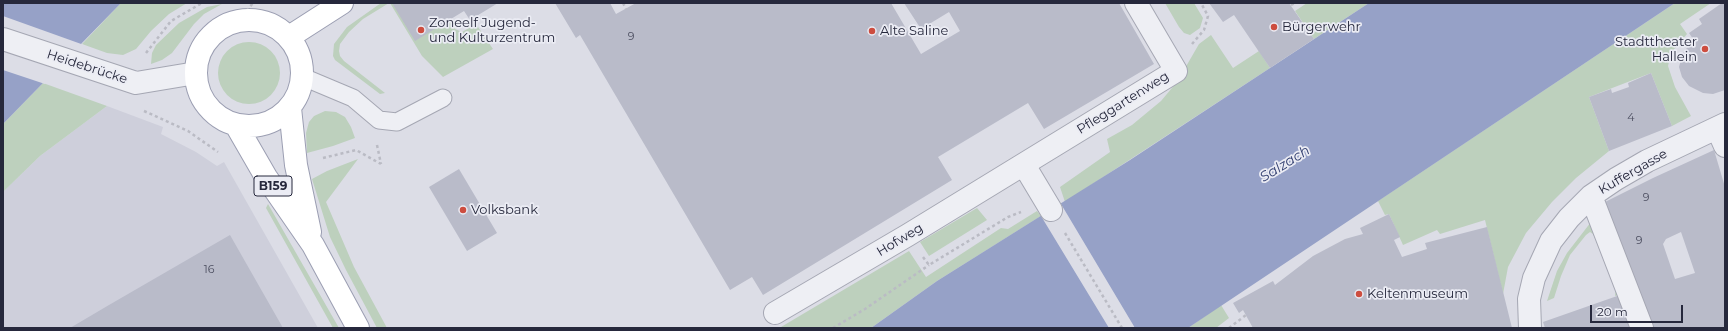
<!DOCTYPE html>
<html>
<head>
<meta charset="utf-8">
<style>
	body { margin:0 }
	#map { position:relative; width:1728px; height:331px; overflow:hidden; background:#dcdde6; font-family:Montserrat,sans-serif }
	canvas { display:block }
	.frame { position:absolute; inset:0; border:4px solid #26283c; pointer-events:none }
	.scale { position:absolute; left:1590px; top:305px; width:93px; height:18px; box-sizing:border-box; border:2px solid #26283c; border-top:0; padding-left:5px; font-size:12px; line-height:14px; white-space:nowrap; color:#26283c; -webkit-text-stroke:3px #ebecf4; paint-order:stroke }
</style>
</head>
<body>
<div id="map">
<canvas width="1728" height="331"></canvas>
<div class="frame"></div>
<div class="scale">20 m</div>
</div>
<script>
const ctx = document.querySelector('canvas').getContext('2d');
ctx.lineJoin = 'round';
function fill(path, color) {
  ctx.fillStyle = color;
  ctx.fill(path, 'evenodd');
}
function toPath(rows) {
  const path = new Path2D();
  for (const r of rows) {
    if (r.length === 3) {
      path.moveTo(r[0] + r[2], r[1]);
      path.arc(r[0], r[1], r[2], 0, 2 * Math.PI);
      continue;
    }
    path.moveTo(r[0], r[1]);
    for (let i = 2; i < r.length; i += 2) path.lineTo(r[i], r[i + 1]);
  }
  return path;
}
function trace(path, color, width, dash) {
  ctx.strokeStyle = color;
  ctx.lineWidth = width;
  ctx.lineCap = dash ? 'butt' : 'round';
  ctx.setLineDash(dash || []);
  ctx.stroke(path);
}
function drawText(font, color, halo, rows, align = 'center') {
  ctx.font = font + ' Montserrat,sans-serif';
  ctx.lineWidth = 3.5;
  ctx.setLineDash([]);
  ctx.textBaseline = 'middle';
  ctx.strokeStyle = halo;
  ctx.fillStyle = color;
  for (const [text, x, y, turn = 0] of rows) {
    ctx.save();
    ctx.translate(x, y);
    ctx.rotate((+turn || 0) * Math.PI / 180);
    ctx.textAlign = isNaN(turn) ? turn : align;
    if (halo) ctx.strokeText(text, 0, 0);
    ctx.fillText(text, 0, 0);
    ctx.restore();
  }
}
fill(toPath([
	[107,106,163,127,161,134,196,152,217,166,224,162,318,328,3,328,3,192,40,156]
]), '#cecfdb');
fill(toPath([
	[121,3,187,3,169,14,151,31,136,49,123,55,107,53,82,44],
	[381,3,389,3,363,19,349,32,340,44,339,51,340,56,344,61,385,93,380,94,335,60,333,56,334,44,347,27],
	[390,3,449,20,455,29,462,32,476,24,493,49,443,77,422,56],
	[1165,3,1194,3,1203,18,1200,28,1190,35,1184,33,1179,27],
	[1307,3,1369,3,1314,39,1295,11],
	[1675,3,1711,3,1680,24,1687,34,1671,53,1668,66,1675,87,1691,116,1672,126,1651,73,1589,97,1609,151,1576,178,1552,202,1526,233,1508,267,1503,294,1485,220,1440,234,1437,230,1403,245,1389,214,1385,215,1378,201],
	[222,4,204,14,194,24,172,53,162,60,151,64,152,53,156,45,179,23,207,7],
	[1211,35,1233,68,1259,51,1270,68,1065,202,1060,187,1110,152,1107,139,1132,125,1161,101,1177,82,1199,44],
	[249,73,31],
	[43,83,107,106,40,156,3,192,3,124],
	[325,111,336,112,345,117,351,127,355,138,333,146,307,153,306,133,309,122,314,116],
	[358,159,326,202,354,267,387,328,377,328,346,270,330,237,312,179,327,171],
	[268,204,339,328,333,328,266,208],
	[977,208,987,220,929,256,920,242],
	[1037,211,1041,216,937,281,871,328,781,327,909,251,926,277,1001,228,1008,229],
	[1591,222,1620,294,1615,296,1616,287,1593,234,1590,232,1586,235,1570,255,1561,276,1554,298,1547,301,1557,271,1567,253],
	[1221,305,1229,318,1216,328,1188,328]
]), '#bdd0bd');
fill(toPath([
	[3,3,121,3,3,124],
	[1369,3,1675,3,1188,328,871,328,937,281,1130,160]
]), '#96a1c7');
fill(toPath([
	[3,16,84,45,45,84,3,70],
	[1061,204,1135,328,1109,328,1041,216]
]), '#dcdde6');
fill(toPath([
	[392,3,498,3,470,20,464,11,415,41],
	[555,3,610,3,616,14,636,3,891,3,921,54,960,31,949,12,921,29,904,3,1119,3,1154,64,1044,129,1028,103,938,157,952,180,763,295,752,277,730,290,580,35,576,38],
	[1209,3,1289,3,1314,39,1270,68,1234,15,1223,22],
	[1722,3,1725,3,1725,90,1713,94,1703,93,1689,86,1682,77,1679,67,1682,55,1693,39,1689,33,1702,24,1699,19],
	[1651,73,1672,126,1609,151,1589,97,1611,89,1612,93,1629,87,1628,83],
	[1714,150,1725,187,1725,328,1648,328,1599,205,1653,178],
	[1681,232,1695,273,1675,279,1663,244,1666,239],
	[459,169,497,233,467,251,429,187],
	[1389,214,1400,237,1394,240,1402,257,1427,249,1425,243,1487,227,1512,328,1253,328,1243,310,1239,313,1233,303,1273,281,1275,285,1313,256,1345,239,1363,234,1360,228],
	[230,235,283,328,70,328,109,305],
	[1620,295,1632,328,1545,328,1543,322]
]), '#b9bbc9');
const lane = toPath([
	[303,77,353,98,379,120,397,122,443,98]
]);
const street = toPath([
	[3,39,136,83,196,73],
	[1717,128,1725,146],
	[1024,165,1051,210],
	[1591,196,1642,328],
	[775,313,908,235,1176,71,1136,3],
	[1530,328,1529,299,1534,278,1551,241,1569,218,1591,196,1616,179,1647,161,1725,124]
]);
const primary = toPath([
	[249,73,53],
	[289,37,342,3],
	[290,108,296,165,310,232],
	[236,125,266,177,313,245,358,328]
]);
trace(lane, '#a5a7b3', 19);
trace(street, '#a5a7b3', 24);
trace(primary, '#9b9eb2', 24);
trace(toPath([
	[623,3,626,9],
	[1291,5,1295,3],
	[239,20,253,3],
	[1192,44,1204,30,1208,16,1201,3],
	[146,53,171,21,202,3],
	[144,111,188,131,218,152],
	[377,145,381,164],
	[323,158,356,150,381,164],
	[1065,233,1122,328],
	[923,257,929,265,1008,217,1021,212],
	[833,328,865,309,929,265],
	[1229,328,1246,315]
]), '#babbc4', 2.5, [3, 3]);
trace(lane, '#eeeff4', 17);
trace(street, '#eeeff4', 22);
trace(primary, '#fff', 22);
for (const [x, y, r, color] of [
	[1274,27,4,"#cd4d3f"],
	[421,30,4,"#cd4d3f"],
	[872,31,4,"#cd4d3f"],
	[1705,49,4,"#cd4d3f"],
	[463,210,4,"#cd4d3f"],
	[1359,294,4,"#cd4d3f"]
]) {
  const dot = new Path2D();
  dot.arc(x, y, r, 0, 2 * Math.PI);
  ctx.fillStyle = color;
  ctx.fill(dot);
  trace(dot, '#ebecf4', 1.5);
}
drawText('11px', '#4b4d5f', null, [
	["9",631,37],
	["4",1631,118],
	["9",1646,198],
	["9",1639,241],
	["16",209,270]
]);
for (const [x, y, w] of [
	[273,186,38]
]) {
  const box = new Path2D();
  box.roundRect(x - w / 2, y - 10, w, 20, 3);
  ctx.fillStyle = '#ebecf4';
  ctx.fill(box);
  trace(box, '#26283c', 1);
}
drawText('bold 12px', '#26283c', null, [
	["B159",273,186]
]);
drawText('13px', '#26283c', '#ebecf4', [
	["Zoneelf Jugend-",429,23],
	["und Kulturzentrum",429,38],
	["Bürgerwehr",1282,27],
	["Alte Saline",880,31],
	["Stadttheater",1697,42,"right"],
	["Hallein",1697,57,"right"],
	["Volksbank",471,210],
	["Keltenmuseum",1367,294]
], 'left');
drawText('13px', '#26283c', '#ebecf4', [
	["Heidebrücke",87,67,18],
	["Pfleggartenweg",1123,103,-32],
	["Kuffergasse",1633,172,-30],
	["Hofweg",900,240,-31]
]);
drawText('italic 14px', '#303d6f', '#ebecf4', [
	["Salzach",1285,164,-32]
]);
</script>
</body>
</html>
